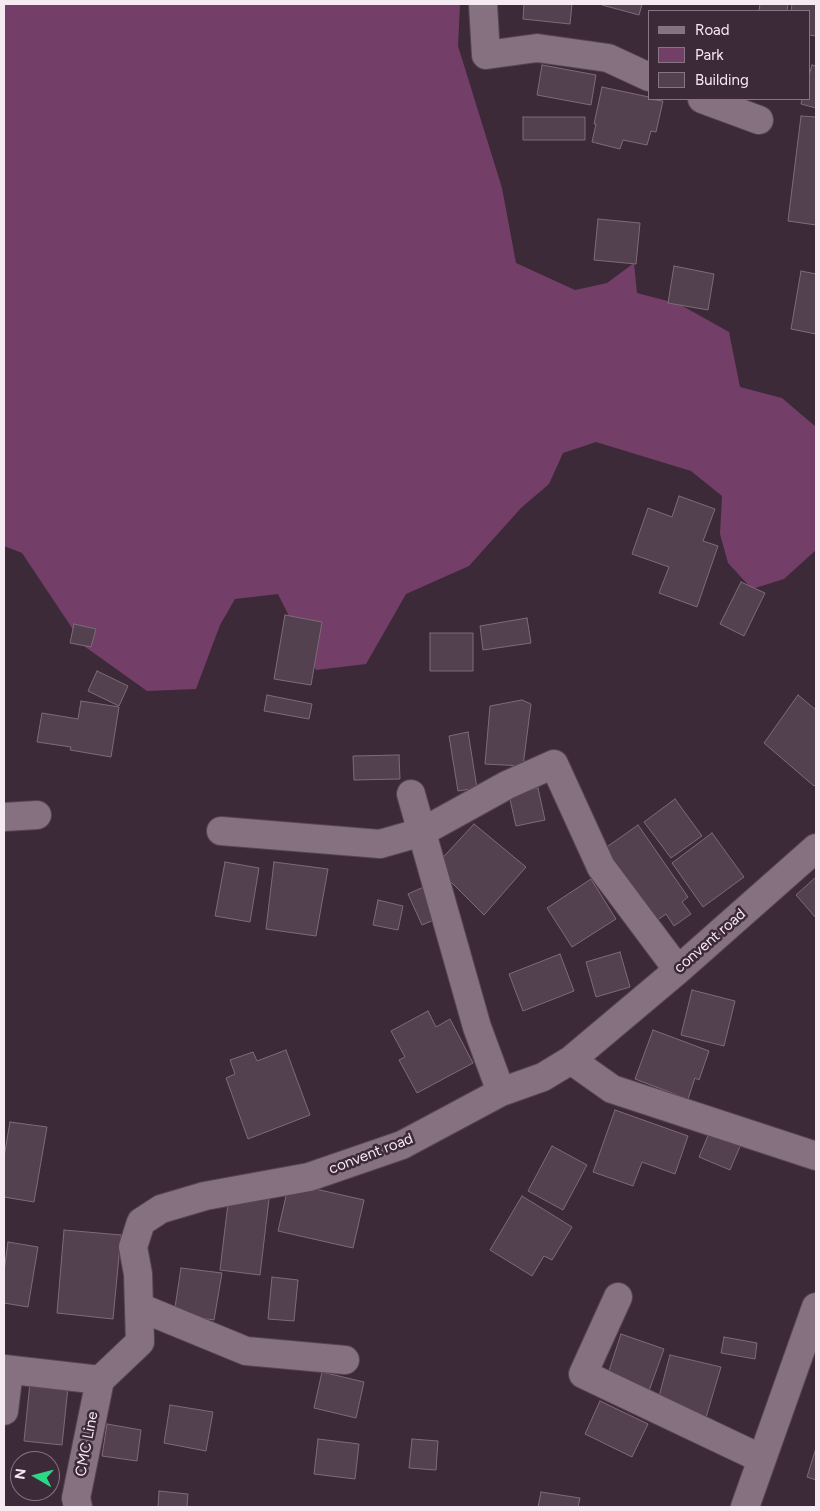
<!DOCTYPE html>
<html>
<head>
<meta charset="utf-8">
<style>
	body { margin:0 }
	#map { position:relative; width:820px; height:1511px; overflow:hidden; background:#3d2a38; font-family:Figtree,sans-serif }
	canvas { display:block }
	.frame { position:absolute; inset:0; border:5px solid #f5e9f2; pointer-events:none }
	.legend { position:absolute; left:648px; top:10px; width:162px; height:90px; box-sizing:border-box; background:#3d2a38; border:1px solid #877682; margin:0; padding:6px 9px; list-style:none; font-size:15px; color:#f5e9f2 }
	.legend li { display:flex; align-items:center; gap:10px; height:25px }
	.legend b { width:25px; border:1px solid #877682 }
	.north { position:absolute; left:10px; top:1451px; width:50px; height:50px; box-sizing:border-box; background:#3d2a38; border:1px solid #877682; border-radius:50%; rotate:278deg; font-size:14px; font-weight:700; line-height:20px; text-align:center; color:#f5e9f2 }
	.north::after { content:''; display:block; margin:auto; width:18px; height:22px; background:#2bd884; clip-path:polygon(50% 0,100% 100%,50% 72%,0 100%) }
</style>
</head>
<body>
<div id="map">
<canvas width="820" height="1511"></canvas>
<div class="frame"></div>
<ul class="legend">
<li><b style="height:6px;background:#867181"></b>Road</li>
<li><b style="height:14px;background:#733e67"></b>Park</li>
<li><b style="height:14px;background:#54414f"></b>Building</li>
</ul>
<div class="north">N</div>
</div>
<script>
const ctx = document.querySelector('canvas').getContext('2d');
ctx.lineJoin = 'round';
function fill(path, color) {
  ctx.fillStyle = color;
  ctx.fill(path, 'evenodd');
}
function toPath(rows) {
  const path = new Path2D();
  for (const r of rows) {
    path.moveTo(r[0], r[1]);
    for (let i = 2; i < r.length; i += 2) path.lineTo(r[i], r[i + 1]);
  }
  return path;
}
function trace(path, color, width, dash) {
  ctx.strokeStyle = color;
  ctx.lineWidth = width;
  ctx.lineCap = dash ? 'butt' : 'round';
  ctx.setLineDash(dash || []);
  ctx.stroke(path);
}
function drawText(font, color, halo, rows, align = 'center') {
  ctx.font = font + ' Figtree,sans-serif';
  ctx.lineWidth = 5;
  ctx.setLineDash([]);
  ctx.textBaseline = 'middle';
  ctx.strokeStyle = halo;
  ctx.fillStyle = color;
  for (const [text, x, y, turn = 0] of rows) {
    ctx.save();
    ctx.translate(x, y);
    ctx.rotate((+turn || 0) * Math.PI / 180);
    ctx.textAlign = isNaN(turn) ? turn : align;
    if (halo) ctx.strokeText(text, 0, 0);
    ctx.fillText(text, 0, 0);
    ctx.restore();
  }
}
fill(toPath([
	[4,4,460,4,458,46,502,188,516,263,575,290,607,283,634,263,637,293,679,304,729,332,740,387,782,398,816,427,816,550,784,579,752,589,728,563,720,534,722,496,691,471,596,442,563,453,549,484,521,508,469,566,406,594,366,664,316,670,278,594,235,599,220,625,196,689,147,691,84,646,22,553,4,546]
]), '#733e67');
const building = toPath([
	[524,4,572,4,570,24,523,19,524,4],
	[602,4,642,4,639,15,602,5,602,4],
	[760,4,788,4,787,11,759,11,760,4],
	[792,4,816,4,816,36,809,35,809,11,791,11,792,4],
	[542,65,596,75,591,105,537,95,542,65],
	[812,65,816,66,816,108,801,104,802,99,809,99,809,76,812,65],
	[602,87,649,97,649,99,663,101,656,132,651,131,647,145,623,140,620,149,592,142,596,124,594,124,602,87],
	[801,116,816,117,816,225,788,221,801,116],
	[523,117,585,117,585,140,523,140,523,117],
	[598,219,640,223,636,264,594,260,598,219],
	[674,266,714,274,708,310,668,303,674,266],
	[801,271,816,274,816,334,791,329,801,271],
	[679,496,715,509,703,541,718,546,697,607,659,593,669,567,632,554,648,508,672,517,679,496],
	[741,582,765,593,744,636,720,624,741,582],
	[285,615,322,622,311,685,274,679,285,615],
	[527,618,531,643,483,650,480,626,527,618],
	[74,624,96,629,91,647,70,643,74,624],
	[430,633,473,633,473,671,430,671,430,633],
	[97,671,128,686,119,706,88,691,97,671],
	[267,695,312,704,309,719,264,711,267,695],
	[798,695,816,710,816,784,814,786,764,743,798,695],
	[522,700,531,704,523,766,485,764,490,706,522,700],
	[81,701,119,707,111,757,70,750,71,747,37,742,42,713,78,719,81,701],
	[468,732,477,788,458,791,449,736,468,732],
	[399,755,400,779,354,780,353,756,399,755],
	[538,788,545,820,516,826,509,795,538,788],
	[675,799,702,836,671,858,644,822,675,799],
	[474,824,526,867,484,915,435,866,474,824],
	[638,825,688,897,682,902,691,914,674,926,666,914,652,924,601,851,638,825],
	[712,833,744,877,703,907,672,863,712,833],
	[225,862,259,868,250,922,215,916,225,862],
	[274,862,328,869,316,936,266,929,274,862],
	[816,877,816,918,796,895,816,877],
	[591,879,616,919,572,947,547,908,591,879],
	[428,885,441,917,422,925,408,894,428,885],
	[378,900,403,906,398,930,373,925,378,900],
	[620,952,630,987,596,997,586,962,620,952],
	[560,954,574,991,523,1011,509,974,560,954],
	[692,990,735,1001,724,1046,681,1035,692,990],
	[428,1011,436,1027,450,1019,473,1063,417,1093,399,1060,405,1057,391,1031,428,1011],
	[653,1030,709,1051,699,1080,695,1078,688,1099,635,1079,653,1030],
	[286,1050,310,1115,248,1139,226,1078,235,1074,230,1060,253,1052,257,1061,286,1050],
	[615,1110,688,1136,675,1174,642,1162,633,1186,593,1172,615,1110],
	[10,1122,47,1127,34,1202,4,1197,4,1157,10,1122],
	[710,1131,741,1144,730,1170,699,1157,710,1131],
	[552,1146,587,1165,563,1210,528,1191,552,1146],
	[289,1183,364,1200,353,1248,278,1231,289,1183],
	[229,1195,269,1199,260,1275,220,1270,229,1195],
	[522,1196,572,1227,552,1260,544,1256,532,1276,490,1250,522,1196],
	[64,1230,121,1235,113,1319,57,1313,64,1230],
	[8,1242,38,1247,28,1307,4,1303,4,1272,8,1242],
	[181,1268,222,1273,214,1320,174,1314,181,1268],
	[272,1277,298,1280,294,1321,268,1319,272,1277],
	[621,1334,664,1349,649,1391,607,1377,621,1334],
	[724,1337,757,1343,755,1359,721,1353,724,1337],
	[670,1355,721,1367,705,1421,657,1404,670,1355],
	[322,1372,364,1382,356,1418,314,1408,322,1372],
	[30,1383,68,1387,62,1445,24,1441,30,1383],
	[600,1401,648,1424,632,1457,585,1434,600,1401],
	[170,1405,213,1412,206,1451,164,1443,170,1405],
	[107,1424,141,1430,137,1461,102,1456,107,1424],
	[318,1439,359,1444,355,1479,314,1474,318,1439],
	[412,1439,438,1441,436,1470,409,1468,412,1439],
	[816,1448,816,1480,807,1477,816,1448],
	[159,1491,188,1494,187,1507,158,1507,159,1491],
	[541,1492,580,1498,578,1507,538,1507,541,1492]
]);
fill(building, '#54414f');
trace(building, '#7f6a79', 1);
const minor = toPath([
	[483,4,486,55,537,48,608,58,649,77],
	[702,99,759,120],
	[411,794,477,1027,501,1092],
	[4,817,37,815],
	[221,831,380,844,422,832,507,785,554,764,601,867,678,970],
	[571,1060,612,1089,816,1156],
	[618,1297,583,1374,762,1459],
	[139,1307,246,1351,345,1360],
	[4,1369,100,1380,140,1342,138,1274,133,1247,141,1222,161,1209,205,1196,309,1177,402,1145,501,1092,543,1077,571,1060,678,970,816,848],
	[4,1411,9,1370],
	[78,1507,76,1498,100,1380],
	[745,1507,816,1307]
]);
trace(minor, '#554652', 30);
trace(minor, '#867181', 28);
drawText('15px', '#f5e9f2', '#3d2a38', [
	["convent road",710,941,-41],
	["convent road",371,1154,-21],
	["CMC Line",87,1444,-79]
]);
</script>
</body>
</html>
